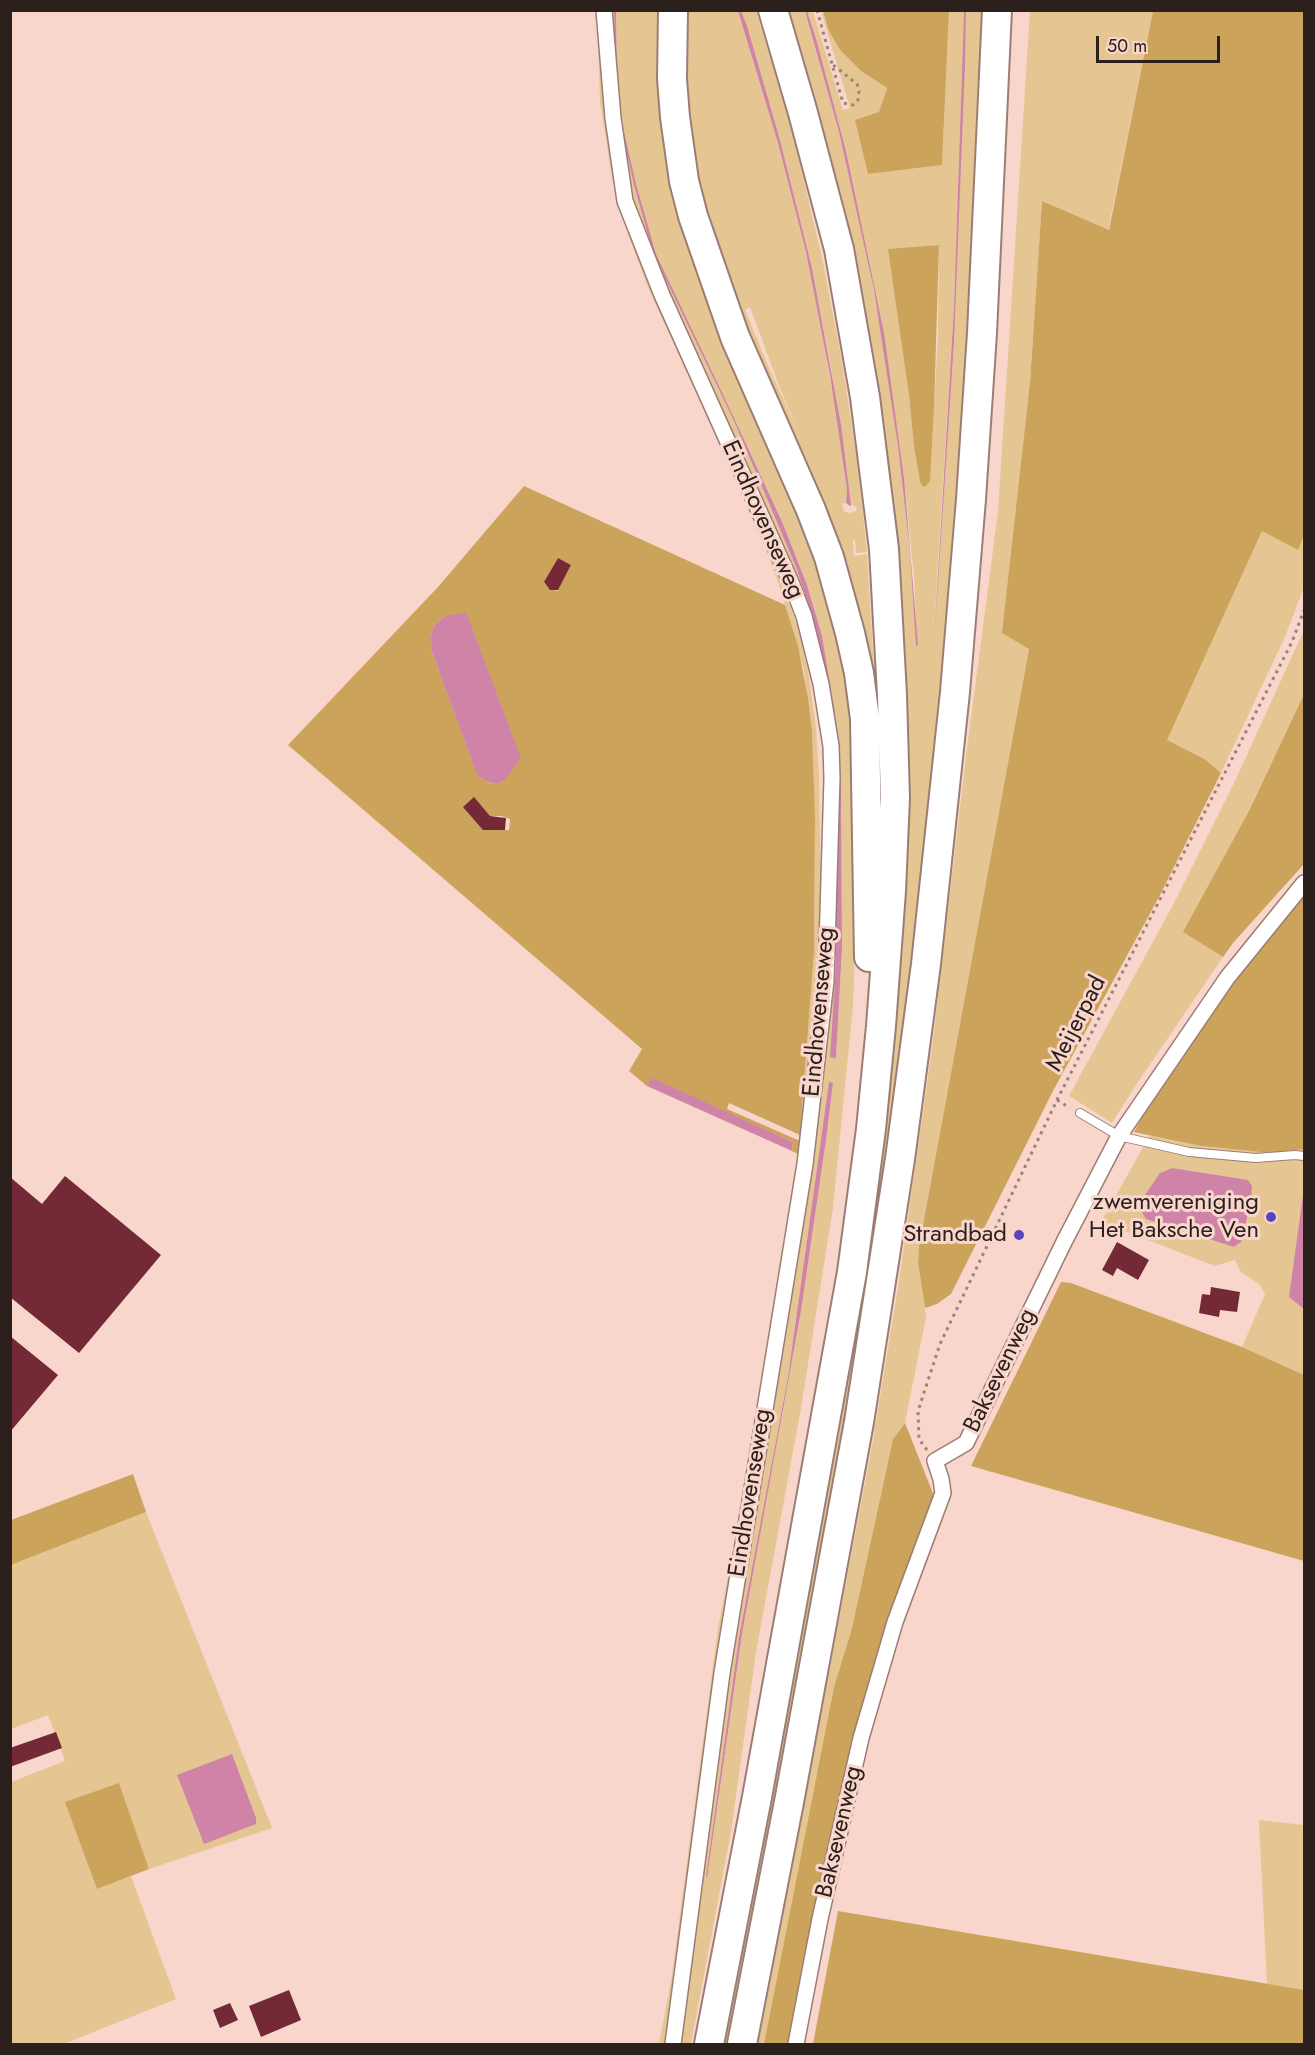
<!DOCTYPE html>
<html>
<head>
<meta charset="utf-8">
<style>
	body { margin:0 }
	#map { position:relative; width:1315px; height:2055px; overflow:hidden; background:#f9d6cc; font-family:Jost,sans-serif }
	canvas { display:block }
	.frame { position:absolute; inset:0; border:12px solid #2c201c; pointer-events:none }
	.scale { position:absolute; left:1096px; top:36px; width:124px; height:27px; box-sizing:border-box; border:3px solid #2c201c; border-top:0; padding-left:8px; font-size:18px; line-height:21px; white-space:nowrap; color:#2c201c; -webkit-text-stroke:4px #f9d6cc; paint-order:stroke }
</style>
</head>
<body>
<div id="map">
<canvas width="1315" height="2055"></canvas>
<div class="frame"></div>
<div class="scale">50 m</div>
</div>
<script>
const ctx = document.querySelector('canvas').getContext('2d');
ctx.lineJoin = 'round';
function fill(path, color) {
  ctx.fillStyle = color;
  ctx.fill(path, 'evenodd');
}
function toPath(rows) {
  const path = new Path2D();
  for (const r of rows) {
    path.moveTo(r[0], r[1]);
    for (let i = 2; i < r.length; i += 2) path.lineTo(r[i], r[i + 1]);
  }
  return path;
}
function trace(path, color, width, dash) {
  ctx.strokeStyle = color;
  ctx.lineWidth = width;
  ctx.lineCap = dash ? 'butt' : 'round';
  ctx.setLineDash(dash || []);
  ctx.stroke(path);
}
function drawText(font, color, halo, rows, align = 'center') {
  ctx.font = font + ' Jost,sans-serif';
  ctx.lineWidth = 6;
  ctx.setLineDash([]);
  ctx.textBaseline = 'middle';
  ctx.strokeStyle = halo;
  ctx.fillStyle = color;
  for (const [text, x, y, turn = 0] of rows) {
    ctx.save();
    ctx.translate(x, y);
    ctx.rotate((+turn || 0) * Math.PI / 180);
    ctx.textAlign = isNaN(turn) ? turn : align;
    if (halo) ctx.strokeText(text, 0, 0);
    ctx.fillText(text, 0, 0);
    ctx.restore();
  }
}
fill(toPath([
	[597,11,608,144,616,186,628,227,649,285,764,537,798,628,808,671,816,727,819,775,821,904,819,978,806,1137,800,1135,814,952,815,830,812,731,804,670,780,588,760,533,647,285,628,234,612,177,600,102],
	[608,11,614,11,615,77,620,123,634,185,653,253,734,421,796,567,817,631,823,660,833,726,837,798,836,965,831,1057,836,1057,842,948,841,790,835,713,822,636,807,585,783,524,728,405,656,254,636,184,622,123,617,77,616,11,659,11,659,96,665,146,678,211,712,312,796,506,820,571,837,628,843,659,852,725,855,766,857,894,853,1006,833,1208,801,1408,756,1652,731,1832,691,2044,676,2044,733,1628,785,1341,800,1243,818,1102,828,966,827,772,818,681,811,646,797,600,727,430,661,291,644,249,631,207,619,160,613,120,609,80],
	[829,1083,833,1083,826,1140,801,1311,742,1634,707,1878,706,1876,739,1637,788,1377],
	[678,11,738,11,778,143,806,252,821,325,843,453,847,490,846,503,842,504,844,511,849,513,856,511,857,507,851,505,831,368,812,268,780,140,741,11,756,11,791,126,823,262,843,367,857,460,867,552,856,553,855,539,853,540,854,556,867,554,875,687,874,687,872,730,697,207],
	[750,307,779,386,798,431,770,370,745,310],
	[785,11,805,11,839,132,869,265,888,371,898,446,910,552,917,646,914,576,904,478,883,333,846,151,807,11,813,11,843,110,850,108,821,11,823,11,829,31,840,50,861,71,887,88,879,113,856,121,868,174,942,165,949,11,964,11,954,306,933,643,954,343,966,11,986,11,968,389,928,845,859,1357,729,2044,722,2044,817,1546,903,702],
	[939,245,938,336,930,481,914,446,909,395,889,250],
	[1030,11,1153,11,1108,231,1042,201,1030,383,1029,649,919,1247,918,1263,926,1317,905,1423,893,1439,852,1628,834,1687,764,2044,758,2044,872,1446,899,1281,932,1048,966,756,998,512],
	[1262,531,1298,549,1304,535,1304,587,1285,637,1221,773,1206,760,1166,740],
	[1304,630,1304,694,1250,809,1184,932,1223,957,1136,1085,1112,1123,1069,1096,1173,905,1235,781],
	[1150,1135,1201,1146,1270,1153,1304,1149,1304,1375,1242,1347,1265,1294,1259,1284,1241,1272,1235,1260,1215,1266,1101,1222],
	[800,1141,805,1143,668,2044,659,2044,672,1975,718,1628,754,1442,794,1198],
	[146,1512,272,1828,149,1869,119,1784,97,1889,131,1876,176,1999,64,2044,11,2044,11,1782,65,1761,48,1715,11,1729,11,1565],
	[1259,1820,1304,1825,1304,1990,1267,1984]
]), '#e5c693');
fill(toPath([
	[823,11,949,11,942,165,868,174,855,120,879,112,887,88,861,71,840,50,829,31],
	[1153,11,1304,11,1304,535,1298,550,1262,531,1167,740,1206,760,1221,773,1159,897,1053,1091,951,1294,937,1304,925,1308,918,1263,919,1247,1029,649,1002,633,1030,383,1042,201,1109,230],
	[939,245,934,409,930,481,925,487,922,486,920,481,914,446,909,395,888,249],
	[524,486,785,605,798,646,808,698,812,731,815,818,814,952,800,1135,729,1103,727,1109,800,1141,798,1154,792,1151,793,1142,652,1079,647,1086,629,1071,642,1049,288,745,438,587],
	[558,558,571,565,557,591,550,589,544,583],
	[446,616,504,781,494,784,486,781,477,774,432,652,430,637,435,624],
	[474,798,490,816,502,816,510,819,509,830,484,830],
	[1304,694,1304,864,1233,943,1223,957,1183,932,1250,809],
	[1304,895,1304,1149,1270,1153,1201,1146,1134,1132,1151,1101,1249,958],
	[1061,1282,1071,1283,1242,1347,1304,1375,1304,1561,971,1466],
	[905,1423,936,1501,871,1674,822,1874,788,2044,764,2044,834,1687,852,1628,893,1439],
	[133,1474,146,1512,11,1565,11,1520],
	[119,1783,149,1869,97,1889,65,1802],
	[838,1911,1304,1990,1304,2044,813,2044]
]), '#cca35b');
fill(toPath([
	[614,11,616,11,617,77,622,123,636,184,656,254,728,405,783,524,807,585,822,636,835,713,841,790,842,948,836,1058,830,1057,836,965,837,798,833,726,823,660,817,631,796,567,734,421,653,253,634,185,620,123,615,77],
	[738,11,741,11,747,26,780,140,812,268,841,425,851,505,850,506,846,503,847,489,830,375,806,252,778,143],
	[805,11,807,11,816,39,846,151,884,333,904,478,918,645,916,646,910,552,898,446,874,290,839,132],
	[964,11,966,11,965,64,954,343,934,643,954,306],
	[466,612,521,758,504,781,495,784,486,781,477,775,432,652,430,637,435,624,446,616],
	[652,1078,793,1142,792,1151,647,1086],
	[829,1082,833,1083,826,1140,801,1311,742,1634,707,1878,706,1876,739,1637,788,1377],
	[1172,1168,1248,1180,1252,1186,1251,1201,1241,1242,1234,1247,1146,1219,1138,1205,1160,1173],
	[1304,1187,1304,1309,1289,1297],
	[232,1754,256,1818,256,1824,204,1844,177,1775]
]), '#cf84a7');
fill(toPath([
	[558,558,571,565,558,590,550,590,544,582],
	[474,797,490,816,506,818,505,830,483,830,463,807],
	[65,1176,161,1255,79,1353,10,1297,10,1177,42,1204],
	[1117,1242,1149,1260,1138,1280,1117,1268,1113,1276,1102,1270],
	[1211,1287,1240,1292,1237,1312,1220,1310,1219,1317,1199,1313,1202,1294,1210,1295],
	[10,1336,58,1375,10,1432],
	[56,1732,62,1748,10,1767,10,1748],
	[289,1990,301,2020,261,2037,249,2006],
	[230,2003,238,2020,220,2028,213,2010]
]), '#732a36');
const lane = toPath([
	[1080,1113,1119,1136,1189,1152,1256,1158,1295,1155,1304,1156]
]);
const street = toPath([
	[604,10,613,118,625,201,662,295,790,580,804,616,821,684,831,746,832,778,826,981,805,1164,722,1673,673,2044],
	[796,2044,820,1919,861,1738,895,1622,943,1493,941,1479,935,1461,966,1443,1065,1240,1119,1136,1227,978,1304,883]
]);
const highway = toPath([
	[673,10,672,79,675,117,684,181,693,216,735,337,811,510,829,557,850,633,859,673,865,719,869,957],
	[709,2044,757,1797,852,1272,871,1129,881,1026,891,891,895,798,892,695,884,549,865,397,839,249,803,113,773,10],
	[742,2044,789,1802,859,1422,900,1159,926,964,955,692,971,499,982,333,997,10]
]);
trace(lane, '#9c7d74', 10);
trace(street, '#9c7d74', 18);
trace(highway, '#9c7d74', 32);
trace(toPath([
	[817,10,832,64,843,103,853,105,858,100,859,91,857,84,832,64],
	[1057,1100,1070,1108],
	[927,1450,919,1439,918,1411,940,1344,1057,1100,1292,642,1304,610]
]), '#9b827b', 3, [3, 4.5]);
trace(lane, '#fff', 8);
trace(street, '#fff', 15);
trace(highway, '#fff', 28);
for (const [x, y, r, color] of [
	[1271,1217,6,"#5745bd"],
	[1019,1235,6,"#5745bd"]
]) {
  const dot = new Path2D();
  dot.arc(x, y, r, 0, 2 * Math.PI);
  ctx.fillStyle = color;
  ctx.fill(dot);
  trace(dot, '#f9d6cc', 2);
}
drawText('24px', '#2c201c', '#f9d6cc', [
	["Eindhovenseweg",762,520,66],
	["Eindhovenseweg",820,1012,-85],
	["Meijerpad",1077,1024,-63],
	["Baksevenweg",1001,1371,-64],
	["Eindhovenseweg",751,1493,-81],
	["Baksevenweg",840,1832,-77]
]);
drawText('24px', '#2c201c', '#f9d6cc', [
	["zwemvereniging",1259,1203],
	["Het Baksche Ven",1259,1231],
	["Strandbad",1007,1235]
], 'right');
</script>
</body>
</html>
